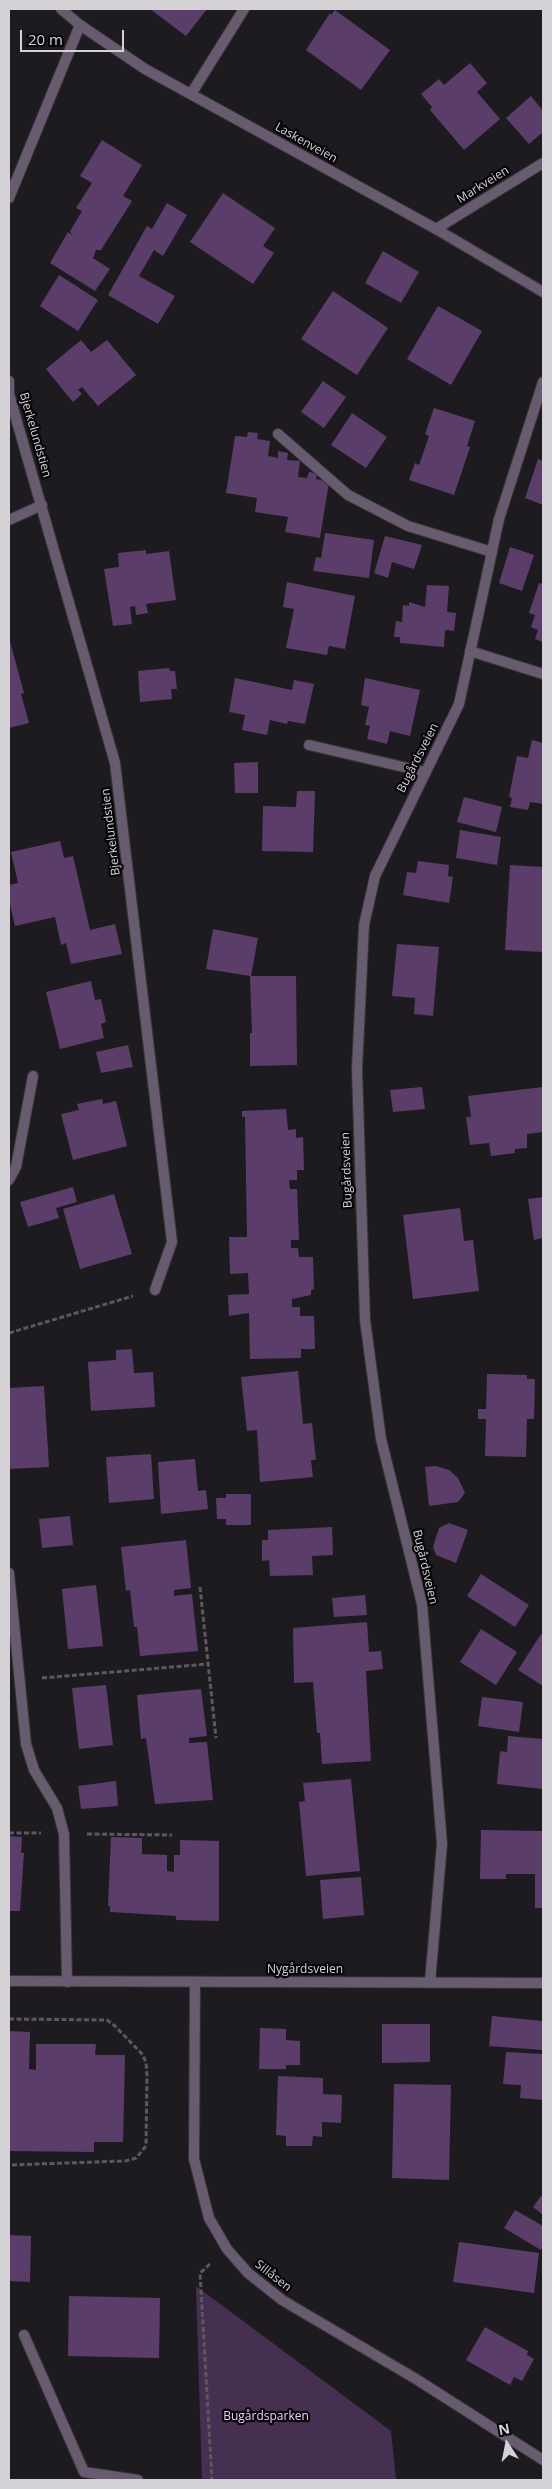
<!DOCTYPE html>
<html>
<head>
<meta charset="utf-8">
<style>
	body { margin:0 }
	#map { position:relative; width:552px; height:2489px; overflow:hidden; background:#1e1b20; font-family:"Open Sans",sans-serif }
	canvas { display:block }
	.frame { position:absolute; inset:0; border:10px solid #d4d2d6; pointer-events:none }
	.north { position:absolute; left:482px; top:2419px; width:50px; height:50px; -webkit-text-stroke:4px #080608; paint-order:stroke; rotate:349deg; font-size:14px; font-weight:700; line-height:20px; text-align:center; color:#d4d2d6 }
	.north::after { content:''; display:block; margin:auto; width:18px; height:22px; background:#d4d2d6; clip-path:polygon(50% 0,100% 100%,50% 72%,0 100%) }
	.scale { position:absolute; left:20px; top:30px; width:104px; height:22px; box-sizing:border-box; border:2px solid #d4d2d6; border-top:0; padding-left:6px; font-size:15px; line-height:18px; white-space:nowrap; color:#d4d2d6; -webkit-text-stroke:4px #080608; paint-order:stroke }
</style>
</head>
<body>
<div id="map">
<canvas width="552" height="2489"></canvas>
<div class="frame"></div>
<div class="north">N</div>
<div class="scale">20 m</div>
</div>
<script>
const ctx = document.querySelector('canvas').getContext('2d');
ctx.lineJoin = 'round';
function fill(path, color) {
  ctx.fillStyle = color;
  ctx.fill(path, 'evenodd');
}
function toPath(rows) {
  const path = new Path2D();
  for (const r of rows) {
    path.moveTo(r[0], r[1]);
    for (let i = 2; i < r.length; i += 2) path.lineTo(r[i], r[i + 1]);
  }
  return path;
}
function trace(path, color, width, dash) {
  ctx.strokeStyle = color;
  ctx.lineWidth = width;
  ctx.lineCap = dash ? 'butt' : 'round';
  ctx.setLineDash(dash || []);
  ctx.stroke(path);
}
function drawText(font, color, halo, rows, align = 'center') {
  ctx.font = font + ' "Open Sans",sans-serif';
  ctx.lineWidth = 4.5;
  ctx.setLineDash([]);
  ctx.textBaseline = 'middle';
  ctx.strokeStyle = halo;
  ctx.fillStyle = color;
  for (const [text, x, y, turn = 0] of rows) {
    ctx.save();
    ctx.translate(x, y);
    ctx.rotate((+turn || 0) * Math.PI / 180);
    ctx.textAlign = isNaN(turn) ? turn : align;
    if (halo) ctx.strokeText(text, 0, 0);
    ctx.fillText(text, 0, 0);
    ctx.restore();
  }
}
fill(toPath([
	[196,2286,391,2431,396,2480,202,2480]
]), '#463052');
fill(toPath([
	[150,9,207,9,186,36],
	[335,10,390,50,361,90,306,50,330,13,331,15],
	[470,63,487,83,477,92,500,119,464,150,430,110,432,107,421,94,439,79,444,85],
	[531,96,543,111,543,132,529,144,506,118],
	[102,140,142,165,123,196,132,201,101,250,96,250,93,258,110,269,95,291,50,263,68,232,72,235,70,231,82,211,76,208,92,183,80,176],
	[223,193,275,228,263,246,274,253,253,284,190,242],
	[167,203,187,215,163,256,154,250,139,276,175,296,158,324,108,295,147,226,152,229],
	[383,251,419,272,401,303,365,283],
	[59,275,98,300,78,331,40,306],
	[333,291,388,328,357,375,301,339],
	[438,306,482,331,451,385,407,359],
	[81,340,91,352,107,340,136,375,98,406,82,387,78,390,82,394,73,402,46,369],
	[323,381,346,397,324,428,301,412],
	[434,408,475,421,467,446,470,447,454,495,409,480,415,463,419,465,429,436,425,434],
	[352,413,387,437,366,468,331,445],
	[248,432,258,433,257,439,270,441,268,456,278,458,278,451,288,453,287,460,300,461,298,477,307,478,309,472,317,473,316,479,329,482,320,538,285,532,288,517,255,512,257,498,226,493,235,436,247,437],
	[538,459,543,461,543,505,525,498],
	[325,533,374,540,369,578,313,571,316,557,321,558],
	[385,536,422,545,414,569,392,562,388,578,374,573],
	[510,547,534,555,522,591,499,583],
	[146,550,146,554,169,551,176,600,146,604,148,613,136,615,135,606,130,607,132,624,113,626,104,569,119,567,118,553],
	[287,582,355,596,345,649,329,646,327,655,286,648,294,609,283,607],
	[539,583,543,584,543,642,535,639,538,630,531,627,535,615,529,613],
	[427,585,449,586,447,612,456,613,454,631,445,630,444,647,400,643,400,637,394,637,396,621,402,622,403,605,409,606,409,602,425,607],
	[9,638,24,693,21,694,29,723,9,728],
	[169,668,170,671,175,671,177,689,171,689,172,699,140,702,138,671],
	[235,678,292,690,294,680,314,684,305,724,288,721,287,724,270,720,267,735,242,730,245,715,229,712],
	[365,678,420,690,410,736,390,731,387,744,367,739,370,726,365,725,369,707,361,705],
	[532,740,543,743,543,804,530,802,528,810,510,807,512,798,509,797,517,756,528,758],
	[258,762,258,793,235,793,234,763],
	[297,791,315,791,313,852,262,851,263,806,296,807],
	[464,797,502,807,496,832,457,822],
	[460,830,501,837,497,865,456,858],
	[60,841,64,858,73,856,90,930,115,924,122,954,71,964,66,943,61,945,55,917,15,926,9,900,9,885,18,883,11,852],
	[418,861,449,865,448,876,453,877,449,903,403,895,407,872,416,873],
	[510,865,543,867,543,952,505,950],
	[213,929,258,938,251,976,296,976,297,1065,250,1066,250,1033,252,1033,250,976,206,969],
	[397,944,439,947,433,1016,414,1014,415,998,392,996],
	[91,981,95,1000,101,999,106,1022,101,1024,104,1038,60,1049,46,992],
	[128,1045,133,1067,101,1073,96,1052],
	[422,1087,425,1109,393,1112,390,1090],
	[543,1087,543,1132,527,1134,527,1148,515,1149,515,1153,491,1156,489,1143,470,1145,466,1117,471,1117,468,1096],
	[102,1099,103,1104,116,1101,127,1146,73,1160,61,1114,79,1110,77,1104],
	[286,1109,288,1130,296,1129,296,1138,303,1137,304,1170,297,1170,297,1180,289,1180,290,1189,297,1189,299,1240,291,1240,291,1248,298,1248,299,1257,313,1257,314,1289,311,1290,311,1295,292,1299,292,1307,300,1307,300,1316,314,1316,315,1349,301,1349,301,1358,250,1359,249,1313,229,1316,228,1295,249,1294,248,1273,230,1274,229,1237,247,1237,245,1117,242,1117,242,1111],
	[73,1187,77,1202,56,1208,59,1218,28,1227,20,1202],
	[114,1194,132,1254,80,1269,63,1209],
	[543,1197,543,1238,534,1240,528,1199],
	[460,1208,464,1241,473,1240,479,1291,413,1299,403,1215],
	[132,1349,134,1373,153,1372,155,1407,91,1411,88,1362,116,1360,116,1350],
	[298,1371,303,1424,312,1423,316,1460,311,1460,313,1477,260,1482,257,1430,247,1431,241,1377],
	[487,1374,527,1375,527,1379,535,1379,534,1419,527,1419,526,1457,485,1456,486,1419,478,1419,478,1409,486,1409],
	[44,1386,49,1467,9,1469,9,1388],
	[151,1454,154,1499,109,1503,106,1457],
	[195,1459,198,1491,206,1490,208,1509,161,1514,158,1462],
	[436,1466,449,1470,458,1478,465,1493,458,1502,429,1506,425,1467],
	[226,1494,251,1494,251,1525,226,1525,226,1519,217,1519,216,1498,226,1498],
	[70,1516,73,1545,42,1548,39,1519],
	[449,1523,468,1530,456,1563,436,1555,433,1547,439,1528],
	[332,1527,333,1555,312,1556,313,1575,270,1576,269,1560,262,1561,262,1540,268,1540,268,1530],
	[186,1540,191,1588,174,1590,174,1596,192,1594,198,1651,140,1656,137,1627,134,1627,130,1590,126,1591,121,1547],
	[481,1574,529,1605,515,1627,467,1596],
	[96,1585,103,1646,68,1649,62,1589],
	[365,1595,367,1615,334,1617,332,1598],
	[367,1622,369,1652,381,1651,383,1669,366,1671,371,1761,322,1764,320,1733,317,1733,313,1682,294,1683,293,1628],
	[481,1629,517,1652,496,1685,460,1662],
	[541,1634,543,1636,543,1686,518,1670],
	[106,1685,113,1745,79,1749,72,1688],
	[201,1689,207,1736,189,1738,189,1743,207,1742,213,1800,155,1804,146,1738,141,1739,137,1695],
	[482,1697,523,1702,519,1732,478,1726],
	[508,1736,543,1739,543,1789,497,1784,500,1751,507,1752],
	[351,1779,360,1871,306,1876,299,1802,305,1801,303,1783],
	[116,1781,118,1806,81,1809,78,1786],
	[481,1830,543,1831,543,1908,535,1908,535,1874,506,1874,506,1879,480,1879],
	[9,1836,22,1837,21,1853,24,1853,20,1911,9,1911],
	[111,1837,142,1838,142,1854,167,1855,167,1871,174,1872,174,1855,180,1855,180,1840,219,1841,219,1921,176,1920,176,1916,110,1912,110,1906,108,1906],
	[361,1877,364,1915,323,1919,320,1880],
	[492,2016,543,2021,543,2050,489,2046],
	[382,2024,430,2024,430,2062,382,2063],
	[260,2028,286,2029,286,2040,300,2041,300,2065,286,2065,286,2069,259,2069],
	[9,2031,30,2032,29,2069,36,2070,36,2044,96,2044,95,2055,125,2055,123,2142,94,2142,94,2152,9,2151],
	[506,2052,543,2054,543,2100,520,2098,521,2085,503,2084],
	[278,2076,323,2078,323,2094,342,2095,341,2123,322,2122,322,2137,313,2136,312,2146,286,2146,286,2136,276,2135],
	[394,2084,451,2085,449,2180,392,2178],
	[541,2196,543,2198,543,2215,533,2207],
	[515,2210,543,2226,543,2245,541,2250,504,2228],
	[9,2235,31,2236,30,2282,9,2281],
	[459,2242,539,2253,534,2293,453,2282],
	[69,2296,160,2298,159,2358,68,2356],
	[485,2327,528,2351,527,2355,534,2359,522,2381,514,2377,510,2385,466,2360]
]), '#5b3d6a');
const service = toPath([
	[278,434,348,495,408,526,492,552],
	[309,745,425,772],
	[24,2335,84,2472,138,2480]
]);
const minor = toPath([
	[191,94,244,9],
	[9,198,80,25],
	[436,229,543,163],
	[9,381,9,394,115,763,172,1242,155,1290],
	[9,520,42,505],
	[470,651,543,674],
	[9,1180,16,1167,33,1076],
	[9,1573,26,1744,34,1770,57,1808,64,1834,67,1982],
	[9,1981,543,1983],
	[195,1982,194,2159,209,2218,227,2249,248,2273,282,2300,416,2379,543,2460],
	[430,1982,442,1844,422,1604,381,1439,365,1320,357,1069,364,925,375,876,459,704,499,519,543,382]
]);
const tertiary = toPath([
	[61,9,80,25,145,69,436,229,543,292]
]);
trace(service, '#373539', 12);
trace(minor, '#373539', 12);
trace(tertiary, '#373539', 12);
trace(toPath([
	[9,1333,133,1296],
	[200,1587,216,1738],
	[42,1678,208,1664],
	[9,1833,41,1833],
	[87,1834,172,1835],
	[9,2019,107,2020,115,2026,142,2054,146,2062,147,2076,146,2146,136,2158,125,2161,9,2165],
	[210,2264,200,2273,212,2480]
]), '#5c595e', 3, [5, 2.5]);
trace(service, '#685a6f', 10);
trace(minor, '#685a6f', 10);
trace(tertiary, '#685a6f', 10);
drawText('12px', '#d4d2d6', '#080608', [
	["Laskenveien",306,143,29],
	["Markveien",483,185,-32],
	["Bjerkelundstien",35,435,74],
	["Bugårdsveien",418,758,-63],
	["Bjerkelundstien",111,832,-97],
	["Bugårdsveien",347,1170,-92],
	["Bugårdsveien",425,1567,77],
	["Nygårdsveien",305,1970],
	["Sillåsen",273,2276,38]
]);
drawText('12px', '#ebcffb', '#080608', [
	["Bugårdsparken",266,2417]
]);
</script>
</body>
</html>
